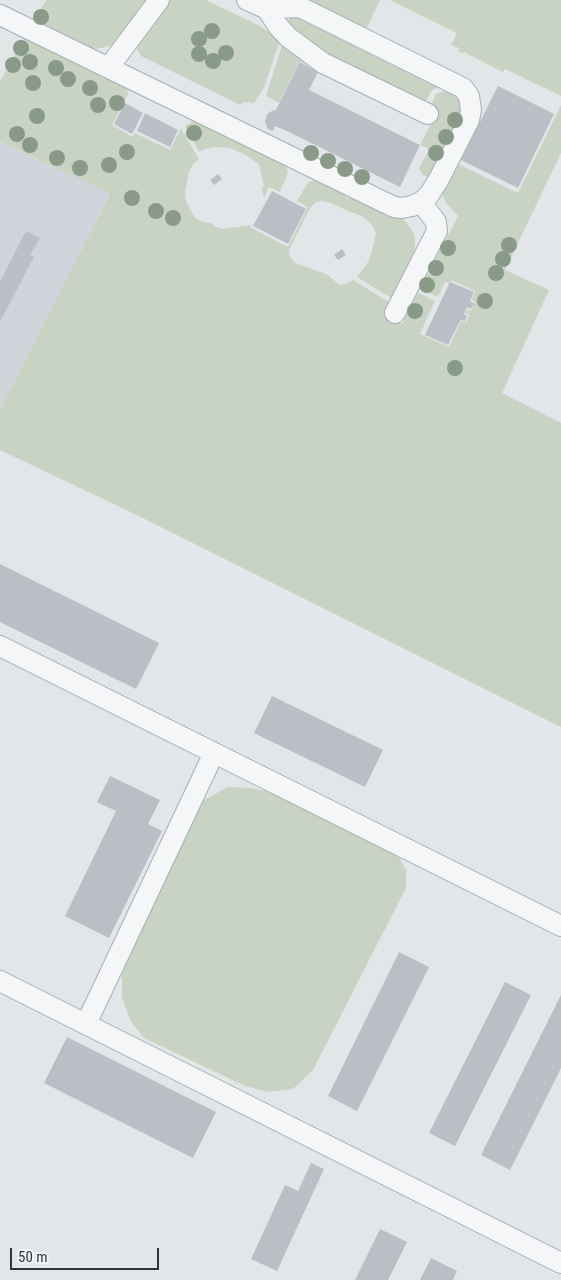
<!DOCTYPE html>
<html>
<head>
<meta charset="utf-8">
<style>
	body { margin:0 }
	#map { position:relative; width:561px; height:1280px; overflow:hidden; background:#e2e6e9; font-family:"Roboto Condensed",sans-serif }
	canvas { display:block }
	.scale { position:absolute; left:10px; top:1248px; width:149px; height:22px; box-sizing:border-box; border:2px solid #2c3540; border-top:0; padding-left:6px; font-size:15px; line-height:18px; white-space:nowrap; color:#2c3540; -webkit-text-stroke:4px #f2f4f7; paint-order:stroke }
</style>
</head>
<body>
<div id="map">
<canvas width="561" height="1280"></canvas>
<div class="scale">50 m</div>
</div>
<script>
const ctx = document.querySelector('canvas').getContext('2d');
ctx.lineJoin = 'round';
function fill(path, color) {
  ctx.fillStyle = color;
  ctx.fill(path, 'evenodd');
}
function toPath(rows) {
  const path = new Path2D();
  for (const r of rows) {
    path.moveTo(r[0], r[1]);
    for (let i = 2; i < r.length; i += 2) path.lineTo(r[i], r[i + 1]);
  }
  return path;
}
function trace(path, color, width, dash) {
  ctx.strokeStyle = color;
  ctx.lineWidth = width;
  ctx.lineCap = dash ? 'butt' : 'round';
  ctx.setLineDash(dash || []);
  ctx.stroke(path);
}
fill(toPath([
	[0,141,110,194,0,409]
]), '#d1d5db');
fill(toPath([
	[46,0,148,0,113,45,97,49,88,48,33,23],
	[170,0,206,0,260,26,280,40,264,88,254,103,244,102,240,105,141,56,137,49,138,43],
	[297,0,380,0,364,34],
	[390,0,561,0,561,96,505,69,503,72,464,52,463,54,458,51,459,48,451,45,457,33],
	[295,14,445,86,432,90,424,105,327,57,291,31,288,22,291,15],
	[24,38,127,89,128,94,112,125,133,137,135,133,170,150,181,128,199,159,194,163,189,171,185,193,186,201,195,218,203,222,211,223,216,227,222,229,251,225,250,227,288,247,308,207,297,201,306,186,309,182,316,180,348,191,346,197,348,199,351,193,401,217,410,227,414,234,415,242,415,249,391,298,357,277,368,262,373,247,376,233,372,225,362,216,348,211,331,203,322,201,316,202,310,208,289,250,290,257,295,263,326,274,340,285,346,284,353,280,389,302,383,314,402,324,418,293,435,301,420,334,449,347,461,321,466,323,469,315,465,313,467,309,471,311,475,302,472,300,475,291,451,280,450,284,445,282,438,297,420,289,458,216,447,204,442,194,442,189,454,162,518,193,561,105,561,153,505,270,549,290,502,393,561,423,561,727,141,517,0,450,0,409,110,194,0,141,0,82],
	[283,42,317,69,300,61,279,103,266,96],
	[451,89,460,96,464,114,429,177,423,175,419,169,429,149,420,145,437,112,430,108,436,94],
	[195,120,281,160,286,166,288,173,280,192,269,187,264,198,262,188,264,186,259,164,244,154,230,148,215,147,205,149,199,152,185,126],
	[228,787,251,788,280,794,385,847,398,856,406,870,406,888,313,1070,293,1089,268,1092,245,1086,144,1038,131,1022,122,998,122,966,202,801]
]), '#c9d3c4');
fill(toPath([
	[300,62,318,72,309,90,420,145,400,187,287,131,275,126,273,131,268,129,265,122,267,114,272,111,276,110],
	[498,86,554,114,518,188,461,160],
	[125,103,143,113,132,134,114,124],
	[145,113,178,130,170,147,137,131],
	[218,174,222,179,214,185,210,180],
	[272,191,306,209,288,244,253,226],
	[26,231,40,238,30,255,34,257,0,322,0,282],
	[342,249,346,255,338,260,334,255],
	[450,282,474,292,470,301,474,303,471,309,467,307,464,314,467,316,465,322,461,319,448,345,425,335],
	[0,564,159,643,136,689,0,622],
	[272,696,383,750,365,787,254,733],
	[110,776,160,800,148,824,162,831,109,938,65,916,116,811,97,802],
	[399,952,429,967,357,1111,328,1096],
	[505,982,531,995,455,1146,429,1133],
	[561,995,561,1068,510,1170,481,1155],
	[67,1037,216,1112,193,1158,44,1083],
	[311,1163,324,1169,277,1271,251,1259,285,1185,298,1191],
	[380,1229,407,1242,388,1280,355,1280],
	[431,1258,457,1271,453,1280,420,1280]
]), '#babfc6');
const minor = toPath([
	[267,9,278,26,288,37,323,63,428,114],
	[0,15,394,207,402,208,412,206,421,202,429,195,439,179,469,120,471,110,469,96,463,88,302,8,295,7,267,9,247,0],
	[109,67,159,0],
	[395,313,437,231,436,222,421,202],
	[0,646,561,926],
	[0,981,561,1263],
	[86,1024,214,753]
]);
trace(minor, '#a8adb3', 22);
trace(minor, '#f5f6f8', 20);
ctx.fillStyle = '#8a9a89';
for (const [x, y] of [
	[41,17],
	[212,31],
	[199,39],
	[21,48],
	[226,53],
	[199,54],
	[213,61],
	[30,62],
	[13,65],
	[56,68],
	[68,79],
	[33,83],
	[90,88],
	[117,103],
	[98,105],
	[37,116],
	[455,120],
	[194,133],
	[17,134],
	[446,137],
	[30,145],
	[127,152],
	[311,153],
	[436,153],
	[57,158],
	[328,161],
	[109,165],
	[80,168],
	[345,169],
	[362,177],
	[132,198],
	[156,211],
	[173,218],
	[509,245],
	[448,248],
	[503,259],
	[436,268],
	[496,273],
	[427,285],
	[485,301],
	[415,311],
	[455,368]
]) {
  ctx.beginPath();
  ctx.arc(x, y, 8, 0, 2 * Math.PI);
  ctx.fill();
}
</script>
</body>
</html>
